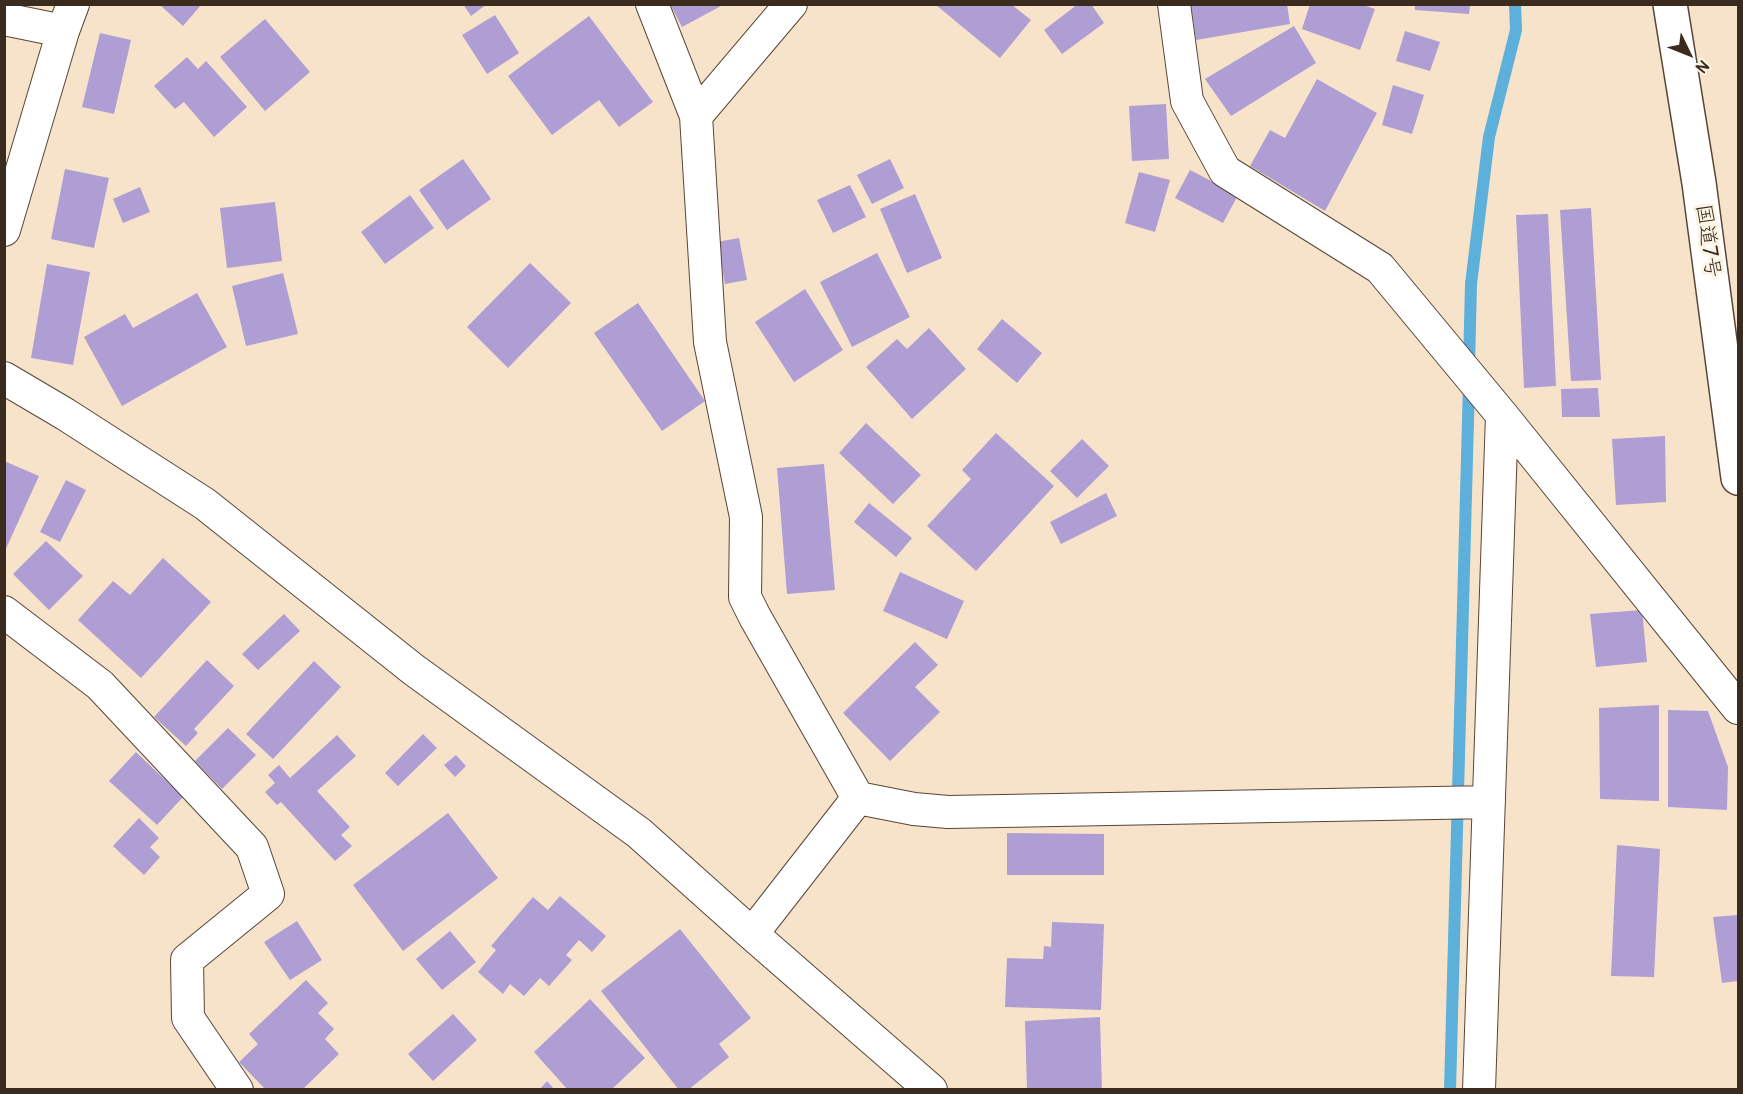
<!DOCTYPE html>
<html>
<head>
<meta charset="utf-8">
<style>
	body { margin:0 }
	#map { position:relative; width:1743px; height:1094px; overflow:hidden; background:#f7e3ca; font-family:Pangolin,sans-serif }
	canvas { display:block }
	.frame { position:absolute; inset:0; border:6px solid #3b2a1e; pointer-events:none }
	.north { position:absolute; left:1659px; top:24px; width:60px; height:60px; -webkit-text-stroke:4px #fcf5e5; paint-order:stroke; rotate:133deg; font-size:16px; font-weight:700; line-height:24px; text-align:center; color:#3b2a1e }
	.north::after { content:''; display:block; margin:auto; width:21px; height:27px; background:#3b2a1e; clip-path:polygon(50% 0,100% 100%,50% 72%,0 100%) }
</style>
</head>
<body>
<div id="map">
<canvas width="1743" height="1094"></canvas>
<div class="frame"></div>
<div class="north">N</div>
</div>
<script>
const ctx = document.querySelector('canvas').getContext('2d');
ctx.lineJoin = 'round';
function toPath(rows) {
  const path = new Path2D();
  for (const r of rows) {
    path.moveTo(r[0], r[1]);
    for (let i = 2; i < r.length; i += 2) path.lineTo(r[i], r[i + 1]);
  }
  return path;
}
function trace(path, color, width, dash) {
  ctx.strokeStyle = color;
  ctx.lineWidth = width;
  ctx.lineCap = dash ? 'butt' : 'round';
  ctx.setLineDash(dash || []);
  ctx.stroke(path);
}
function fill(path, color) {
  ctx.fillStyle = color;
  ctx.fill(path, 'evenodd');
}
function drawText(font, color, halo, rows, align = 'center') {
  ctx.font = font + ' Pangolin,"Klee One",sans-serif';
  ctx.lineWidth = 6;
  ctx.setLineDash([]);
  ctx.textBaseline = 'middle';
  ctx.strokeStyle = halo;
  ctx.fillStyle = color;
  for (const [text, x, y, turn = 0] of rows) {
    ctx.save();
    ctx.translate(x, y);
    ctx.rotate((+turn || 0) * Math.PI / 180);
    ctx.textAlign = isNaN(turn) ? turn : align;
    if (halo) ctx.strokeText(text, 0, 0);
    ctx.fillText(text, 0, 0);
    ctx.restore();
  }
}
trace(toPath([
	[1469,366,1471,284,1489,137,1516,30,1515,4],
	[1450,1090,1469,383]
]), '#5db0d9', 12);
fill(toPath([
	[159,4,202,4,183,26],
	[463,4,487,4,471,16],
	[670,4,721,4,721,6,682,27],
	[1078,4,1091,4,1104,23,1062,54,1044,30],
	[1191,4,1287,4,1290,24,1196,40],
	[1310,4,1360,4,1375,9,1360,50,1302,29],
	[1415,4,1470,4,1469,14,1415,10],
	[936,5,1012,5,1031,20,1000,58],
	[495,15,519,53,487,74,462,35],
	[589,16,653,102,619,127,599,100,552,135,508,76],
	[265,19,310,72,265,111,220,57],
	[1294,26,1316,63,1231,116,1205,79],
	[1405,31,1440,42,1430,71,1396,61],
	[100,33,131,40,114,114,82,107],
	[187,57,198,69,206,61,247,107,214,137,184,102,175,109,154,86],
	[1317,79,1377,113,1325,211,1250,166,1270,130,1285,138],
	[1393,85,1424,95,1412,134,1382,125],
	[1166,104,1169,159,1132,161,1129,106],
	[463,159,491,199,447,230,419,190],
	[890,159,904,188,872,204,857,175],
	[65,169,109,178,94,248,51,239],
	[1190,170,1238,195,1223,223,1175,198],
	[1139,172,1170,180,1155,232,1125,223],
	[850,185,866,217,833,233,817,200],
	[140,187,150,212,123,223,113,199],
	[915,194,942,258,907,273,880,209],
	[410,195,434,228,385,264,361,232],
	[275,202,282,261,227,268,220,208],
	[1591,208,1601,380,1571,381,1560,210],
	[1548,214,1556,386,1524,388,1516,215],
	[739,238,747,280,725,284,717,242],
	[877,253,910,317,852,347,820,282],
	[530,263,571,303,508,368,467,327],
	[47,264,90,272,73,365,31,358],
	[283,273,298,334,246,346,232,286],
	[805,289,843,350,794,382,755,322],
	[197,293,227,347,122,406,84,337,125,314,133,328],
	[638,303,705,401,662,431,594,333],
	[1002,319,1042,353,1017,383,977,349],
	[929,328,966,369,912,419,866,367,897,339,907,349],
	[1598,388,1600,417,1562,417,1561,389],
	[866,423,921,475,893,504,839,453],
	[996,433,1054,486,976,571,927,526,971,479,962,470],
	[1665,436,1666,502,1616,505,1612,439],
	[1082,439,1109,466,1077,498,1050,471],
	[4,461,39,476,4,553],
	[824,464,835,590,787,594,777,468],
	[66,480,86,490,60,542,40,532],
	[1106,493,1117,516,1061,544,1050,522],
	[869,503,912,538,896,557,854,522],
	[46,541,83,576,49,610,13,574],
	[163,558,211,602,141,678,78,620,113,581,130,595],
	[900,572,964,601,947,639,883,611],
	[1642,610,1647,662,1596,667,1590,614],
	[284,614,300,631,258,670,242,654],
	[915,642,938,665,915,687,940,712,890,761,843,713],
	[207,660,234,686,194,729,198,733,186,746,154,717],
	[314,661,341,687,273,759,246,734],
	[1659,705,1659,801,1600,799,1599,708],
	[1668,710,1708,711,1728,767,1727,810,1668,807],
	[228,728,256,755,222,789,195,761],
	[423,734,437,748,398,786,385,773],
	[337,735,356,756,317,791,350,827,341,835,352,846,335,861,281,802,277,805,265,792,275,783,268,775,279,765,290,778],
	[136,752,183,797,157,825,109,781],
	[456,755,466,766,455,777,444,765],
	[448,813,498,878,403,951,353,885],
	[139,818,159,838,150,847,160,857,144,875,113,846],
	[1007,833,1104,834,1104,875,1007,875],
	[1617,845,1660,849,1654,977,1611,976],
	[560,896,606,936,592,952,579,940,566,955,572,960,549,986,540,978,524,996,510,984,503,994,478,972,496,950,491,946,533,897,548,910],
	[1738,915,1738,981,1722,983,1713,917],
	[297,921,322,960,290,980,264,942],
	[1052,922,1104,924,1101,1010,1005,1007,1007,958,1043,959,1044,946,1051,947],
	[680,929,751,1018,719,1044,729,1057,688,1090,679,1090,601,991],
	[450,931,476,962,442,990,416,959],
	[306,980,328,1003,318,1013,334,1029,325,1039,339,1054,302,1090,266,1090,239,1062,258,1044,249,1034],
	[590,999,645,1058,611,1090,568,1090,534,1052],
	[453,1014,477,1040,433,1081,408,1054],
	[1100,1017,1102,1090,1027,1090,1025,1021],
	[547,1081,555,1090,539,1090]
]), '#ae9ed4');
const minor = toPath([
	[652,4,696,116,710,342,746,517,745,597,755,617,858,798,914,809,948,812,1489,802],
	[1174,4,1187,101,1225,171,1380,268,1502,415,1738,708],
	[4,19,63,31],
	[696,116,791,4],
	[4,230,63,31,73,4],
	[4,378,65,414,205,504,414,670,639,833,752,934,931,1090],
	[4,612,100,685,252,847,268,894,187,960,188,1018,237,1090],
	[752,934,858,798],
	[1479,1090,1502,415]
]);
const trunk = toPath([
	[1670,4,1699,183,1738,478]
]);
trace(minor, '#574638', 34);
trace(trunk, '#574638', 36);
trace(minor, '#fff', 32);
trace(trunk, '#fff', 33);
drawText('21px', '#3b2a1e', '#fcf5e5', [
	["国道7号",1707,241,82]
]);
</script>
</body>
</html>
